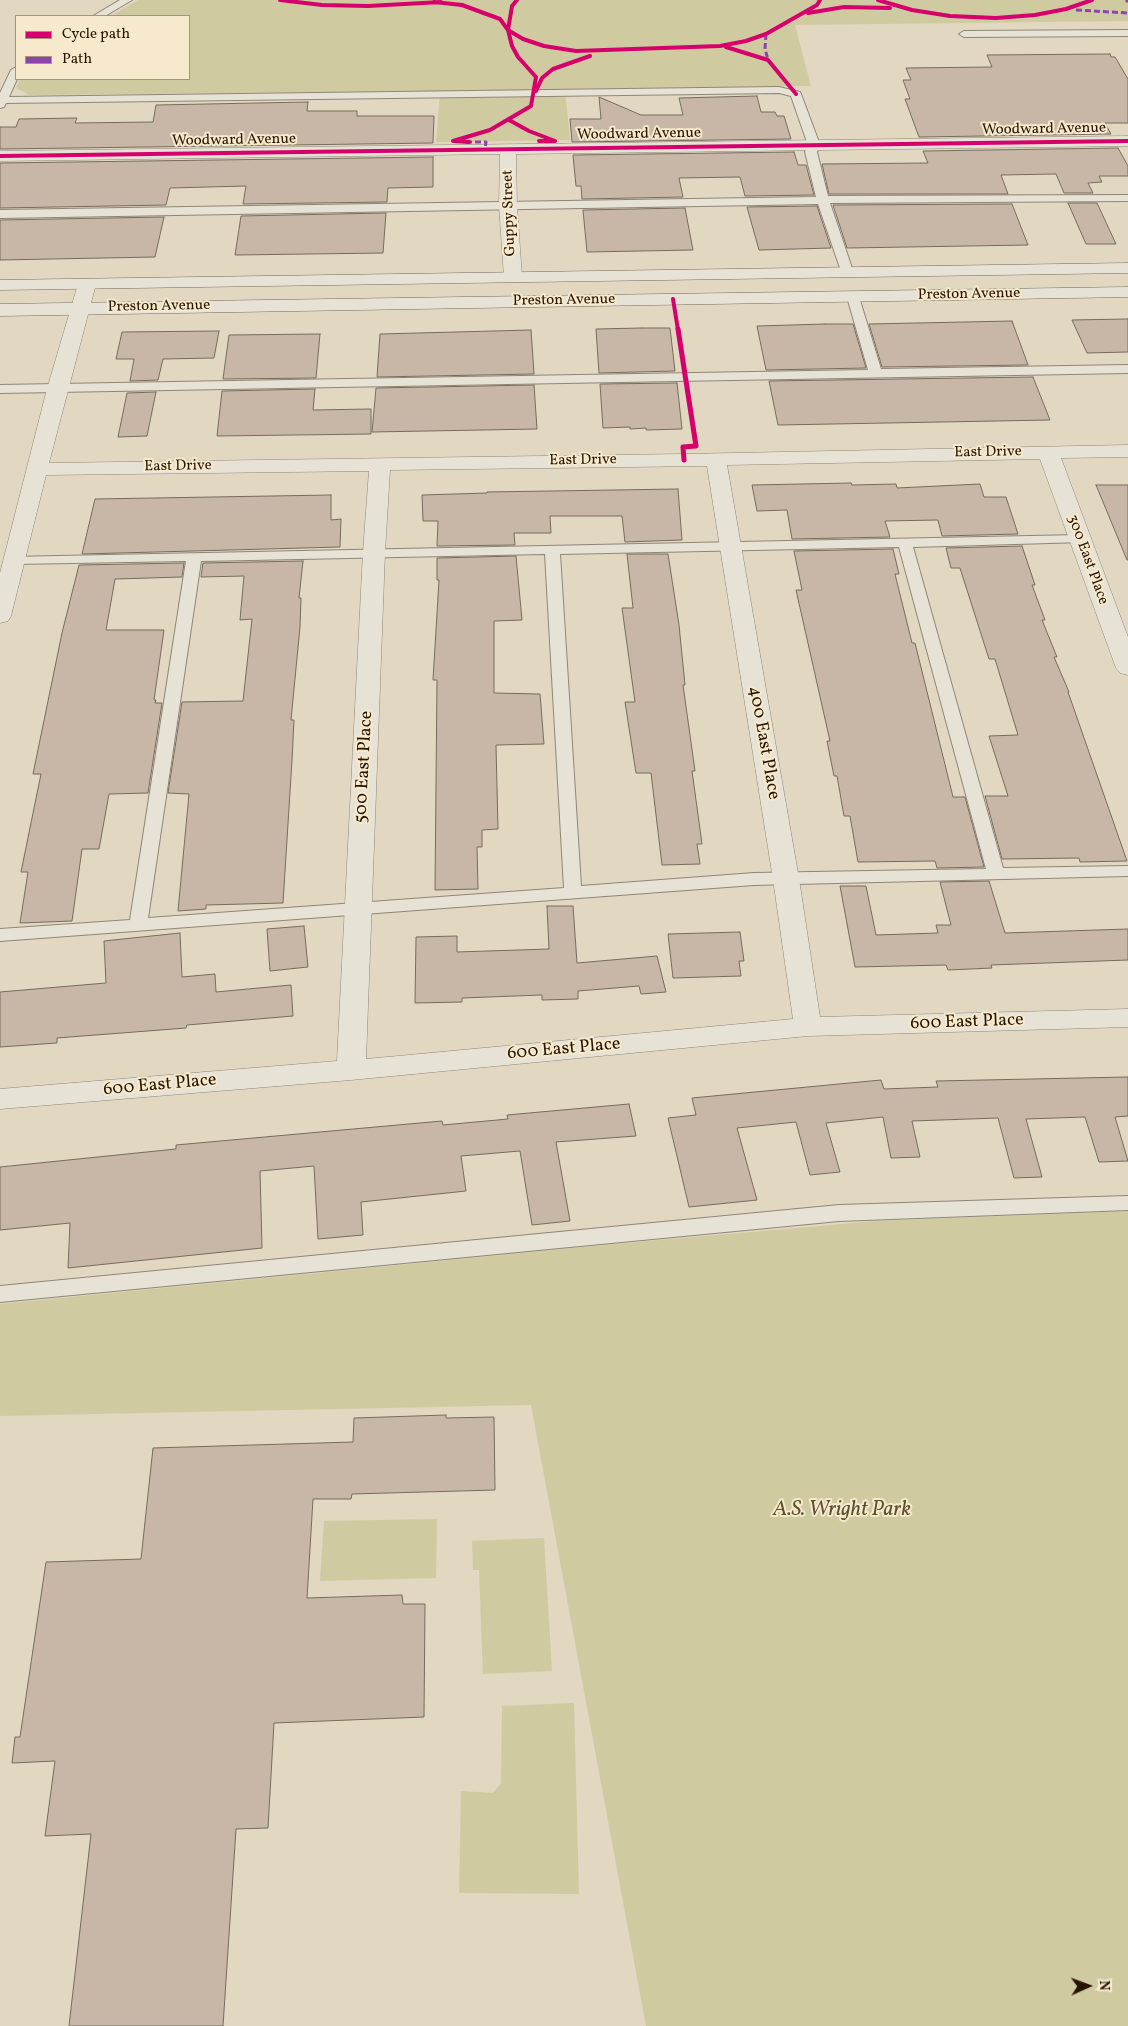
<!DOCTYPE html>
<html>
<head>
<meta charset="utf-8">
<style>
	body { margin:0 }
	#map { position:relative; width:1128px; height:2026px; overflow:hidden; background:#e2d7c0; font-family:Vollkorn,serif }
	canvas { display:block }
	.legend { position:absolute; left:15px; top:15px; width:175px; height:65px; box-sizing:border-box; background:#f6e9cc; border:1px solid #a3947b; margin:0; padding:6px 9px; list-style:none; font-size:15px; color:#271401 }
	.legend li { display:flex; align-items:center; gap:10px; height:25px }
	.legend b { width:25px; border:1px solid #a3947b }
	.north { position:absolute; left:1063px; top:1961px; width:50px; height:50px; -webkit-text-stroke:4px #f6e9cc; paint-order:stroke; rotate:88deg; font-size:14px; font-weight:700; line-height:20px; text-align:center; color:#271401 }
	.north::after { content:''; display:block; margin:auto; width:18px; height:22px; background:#271401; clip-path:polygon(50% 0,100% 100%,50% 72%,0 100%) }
</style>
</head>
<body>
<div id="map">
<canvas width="1128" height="2026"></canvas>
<ul class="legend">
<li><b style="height:6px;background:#d6006c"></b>Cycle path</li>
<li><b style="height:6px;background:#8e44ad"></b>Path</li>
</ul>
<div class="north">N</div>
</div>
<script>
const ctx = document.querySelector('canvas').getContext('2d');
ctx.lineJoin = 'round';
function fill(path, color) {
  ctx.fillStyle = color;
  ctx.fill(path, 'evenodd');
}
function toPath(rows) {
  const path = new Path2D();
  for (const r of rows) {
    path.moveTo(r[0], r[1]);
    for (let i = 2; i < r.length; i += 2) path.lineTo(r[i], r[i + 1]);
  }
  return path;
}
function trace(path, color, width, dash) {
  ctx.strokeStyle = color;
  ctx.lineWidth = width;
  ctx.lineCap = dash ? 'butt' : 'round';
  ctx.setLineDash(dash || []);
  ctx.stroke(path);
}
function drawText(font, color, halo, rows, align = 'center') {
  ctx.font = font + ' Vollkorn,serif';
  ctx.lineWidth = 4;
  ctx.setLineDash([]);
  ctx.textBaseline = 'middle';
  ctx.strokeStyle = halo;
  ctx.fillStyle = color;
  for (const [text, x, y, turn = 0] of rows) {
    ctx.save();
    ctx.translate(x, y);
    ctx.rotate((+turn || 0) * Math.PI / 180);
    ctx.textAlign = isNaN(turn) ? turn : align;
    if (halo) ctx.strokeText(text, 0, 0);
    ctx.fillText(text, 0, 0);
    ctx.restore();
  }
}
fill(toPath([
	[138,0,1128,0,1128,21,795,25,811,86,565,89,570,140,436,142,440,91,30,95,16,88,20,79,189,79,189,16,111,16],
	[1128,1211,1128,2026,646,2026,531,1405,0,1416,0,1304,603,1245,876,1221],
	[437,1519,436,1578,320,1581,324,1521],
	[544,1538,552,1671,483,1674,479,1570,473,1570,472,1541],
	[574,1703,579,1894,459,1893,461,1791,493,1793,501,1783,502,1706]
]), '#d0caa1');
const building = toPath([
	[1110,54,1111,57,1115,57,1128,79,1128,123,1105,123,1111,134,919,137,905,99,910,99,903,80,911,80,906,68,992,67,987,55,1110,54],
	[757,96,761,112,775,112,777,116,784,116,791,139,572,142,570,119,601,119,599,97,641,115,683,115,679,98,757,96],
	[308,102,307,111,357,111,357,116,434,116,433,143,0,149,0,127,16,127,19,119,77,118,75,123,153,122,156,105,308,102],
	[1118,148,1128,166,1128,176,1099,176,1102,182,1088,183,1093,193,1064,193,1056,174,1001,175,1008,194,829,194,822,164,928,163,923,151,1118,148],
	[794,152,798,165,806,165,814,195,745,196,740,177,679,178,683,197,582,199,581,186,576,186,573,155,794,152],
	[433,157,433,187,388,188,387,202,243,204,246,186,170,188,166,205,0,208,0,163,433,157],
	[1068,203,1097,203,1116,244,1086,244,1068,203],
	[1012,204,1028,245,847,248,833,205,1012,204],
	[817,206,831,248,759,250,747,207,817,206],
	[685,208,693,250,587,252,583,210,685,208],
	[386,213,383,253,235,255,241,216,386,213],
	[164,217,155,257,0,260,0,220,164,217],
	[1128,319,1128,352,1087,353,1072,320,1128,319],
	[1012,321,1028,365,882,367,869,324,1012,321],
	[825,324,853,324,866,368,766,370,757,326,825,324],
	[642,328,670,328,675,371,599,373,596,329,642,328],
	[531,330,534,374,377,377,380,334,531,330],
	[219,331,214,358,163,359,158,380,130,381,134,359,116,359,122,332,219,331],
	[320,334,316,378,223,379,229,335,320,334],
	[1033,377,1050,420,778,425,769,381,1033,377],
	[677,383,682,429,646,430,646,428,630,429,630,427,603,428,600,384,677,383],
	[534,385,537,429,372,432,376,388,534,385],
	[315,389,313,410,371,409,371,434,217,436,222,391,315,389],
	[156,392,147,436,118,437,127,393,156,392],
	[851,483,852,485,896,484,897,488,980,484,984,497,1006,497,1018,534,942,536,938,520,885,521,890,537,792,539,787,510,757,511,752,485,851,483],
	[1096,485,1128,485,1128,560,1127,560,1096,485],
	[678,489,682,540,625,542,622,516,550,516,551,533,514,533,515,545,437,546,438,521,423,521,422,495,487,493,487,492,678,489],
	[331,495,331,520,341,519,340,547,82,554,95,499,331,495],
	[1022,546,1035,585,1032,585,1045,620,1042,620,1057,657,1054,657,1069,692,1068,692,1127,861,1080,862,1079,858,1002,859,985,796,1008,796,989,736,1018,735,995,659,989,659,960,568,951,568,946,548,1022,546],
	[893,549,899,574,895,574,912,643,915,643,953,797,965,797,984,867,937,868,935,861,858,862,850,816,844,816,837,776,834,776,827,741,830,741,796,590,802,590,794,551,893,549],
	[627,554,668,554,679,625,685,685,683,685,695,771,692,771,702,844,697,844,700,864,662,865,651,773,636,773,625,702,635,702,622,608,633,608,627,554],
	[516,556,522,620,494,621,494,693,540,694,544,744,496,745,498,829,482,830,482,847,477,847,478,889,435,890,437,680,433,680,439,580,437,580,437,558,516,556],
	[303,561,299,598,301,598,300,627,291,720,294,720,292,760,283,903,206,905,206,909,178,911,189,794,168,793,182,702,243,701,252,619,240,620,244,576,201,577,203,563,303,561],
	[184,563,182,577,115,579,106,630,164,630,154,700,156,700,155,703,162,703,148,793,109,794,99,849,82,849,72,921,20,923,28,872,21,872,41,774,33,774,62,633,79,565,184,563],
	[989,881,1005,933,1128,929,1128,960,991,965,992,968,948,970,946,965,855,967,840,886,866,886,876,935,938,933,936,925,951,925,940,882,989,881],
	[547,906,573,906,577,963,657,956,666,992,641,994,639,986,578,991,578,999,542,1000,542,995,462,998,462,1002,415,1003,416,937,457,936,457,952,549,949,547,906],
	[304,926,308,967,270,971,267,929,304,926],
	[740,932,744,961,739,961,741,976,673,978,668,934,740,932],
	[180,933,182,977,215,974,216,992,291,985,293,1016,187,1025,186,1028,57,1038,57,1043,0,1047,0,992,106,983,104,941,180,933],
	[1128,1077,1128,1116,1115,1117,1128,1161,1099,1162,1085,1117,1026,1119,1042,1177,1014,1178,998,1118,912,1121,920,1157,891,1158,883,1117,826,1123,840,1172,810,1175,796,1122,737,1128,757,1200,689,1207,668,1118,696,1115,692,1098,881,1080,884,1089,938,1087,936,1081,1128,1077],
	[629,1104,636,1136,556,1142,570,1221,532,1225,520,1151,461,1156,466,1191,361,1202,363,1235,318,1239,314,1166,260,1171,262,1248,68,1268,70,1223,0,1230,0,1167,176,1149,176,1145,442,1121,443,1125,508,1119,507,1115,629,1104],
	[446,1415,446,1418,494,1417,495,1490,352,1494,351,1499,313,1499,307,1598,402,1595,403,1604,425,1604,424,1717,274,1723,268,1828,236,1829,223,2026,69,2026,91,1834,45,1836,55,1761,12,1763,15,1737,20,1737,46,1562,141,1559,153,1448,353,1442,354,1418,446,1415]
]);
fill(building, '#c8b7a7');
trace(building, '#756c5e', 1);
const service = toPath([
	[120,0,132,0,105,16,93,16,120,0],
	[1128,30,1128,36,964,37,959,34,964,31,1128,30],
	[16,67,17,79,9,97,779,87,800,92,801,94,820,145,817,152,828,196,1128,195,1128,201,830,203,853,271,847,275,841,271,818,204,0,218,0,210,816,197,805,152,808,145,791,96,779,93,6,103,4,107,0,108,0,93,11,70,16,67],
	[853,293,859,297,881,369,1128,365,1128,373,0,393,0,385,868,370,847,297,853,293],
	[1079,535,1084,536,1086,539,1084,542,913,547,1003,868,1128,866,1128,876,754,885,0,941,0,929,130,920,186,561,15,564,10,563,8,560,10,557,1079,535],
	[899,547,986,869,754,873,581,886,560,554,899,547],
	[545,554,564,888,148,918,201,561,545,554],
	[1128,1196,1128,1210,839,1221,0,1302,0,1286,839,1205,1128,1196]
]);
const minor = toPath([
	[1128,136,1128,146,516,154,517,206,522,277,519,281,513,282,507,281,504,277,499,206,500,154,0,161,0,151,1128,136],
	[87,279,93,280,96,284,49,463,684,454,1128,445,1128,457,1061,458,1128,637,1128,675,1120,673,1116,668,1040,459,727,465,799,879,820,1017,1128,1009,1128,1027,808,1036,351,1080,0,1109,0,1089,337,1061,363,552,369,471,46,475,11,616,8,621,0,623,0,573,47,389,78,284,81,280,87,279],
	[707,466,773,879,793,1019,366,1059,385,552,390,470,707,466]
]);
const secondary = toPath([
	[1128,263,1128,273,0,290,0,280,1128,263],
	[1128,287,1128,297,0,316,0,304,1128,287]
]);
trace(service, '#8f8677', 2);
trace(minor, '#8f8677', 1);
trace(secondary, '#756c5e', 1);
fill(service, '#e7e2d6');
fill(minor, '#e7e2d6');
fill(secondary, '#e7e2d6');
trace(toPath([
	[1126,0,1128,2],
	[1076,10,1128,13],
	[766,34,765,49,768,60],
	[466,142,486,142,485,150]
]), '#8e44ad', 3, [6, 3]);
trace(toPath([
	[280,0,322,5,368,6,441,2],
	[517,0,512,6,508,30,523,39,544,46,576,51,720,46,746,41,766,34,817,5,820,0],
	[878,0,912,10,950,16,996,18,1035,15,1066,9,1092,0],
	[434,2,462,5,500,19,508,30,512,46,518,57,536,77,531,106,490,130,453,141,469,142],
	[808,13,844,7,890,8],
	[726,47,768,60,796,94],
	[536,91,542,78,553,69,590,56],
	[509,120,529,131,555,141,539,141],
	[0,156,1128,141],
	[673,299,678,330]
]), '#d6006c', 4);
trace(toPath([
	[678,329,696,446,683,447,684,460]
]), '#d6006c', 5);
drawText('15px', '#271401', '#f6e9cc', [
	["Woodward Avenue",1044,130,-1],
	["Woodward Avenue",639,135,-1],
	["Woodward Avenue",234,141,-1],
	["Guppy Street",510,213,-92],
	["Preston Avenue",969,295,-1],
	["Preston Avenue",564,301,-1],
	["Preston Avenue",159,307,-1],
	["East Drive",988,453,-1],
	["East Drive",583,461,-1],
	["East Drive",178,467,-1],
	["300 East Place",1087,560,70]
]);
drawText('18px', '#271401', '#f6e9cc', [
	["400 East Place",763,743,80],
	["500 East Place",365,767,-87],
	["600 East Place",967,1023,-2],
	["600 East Place",564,1050,-5],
	["600 East Place",160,1086,-5]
]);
drawText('italic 21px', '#5d5030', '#f6e9cc', [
	["A.S. Wright Park",842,1511]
]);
</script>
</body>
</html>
